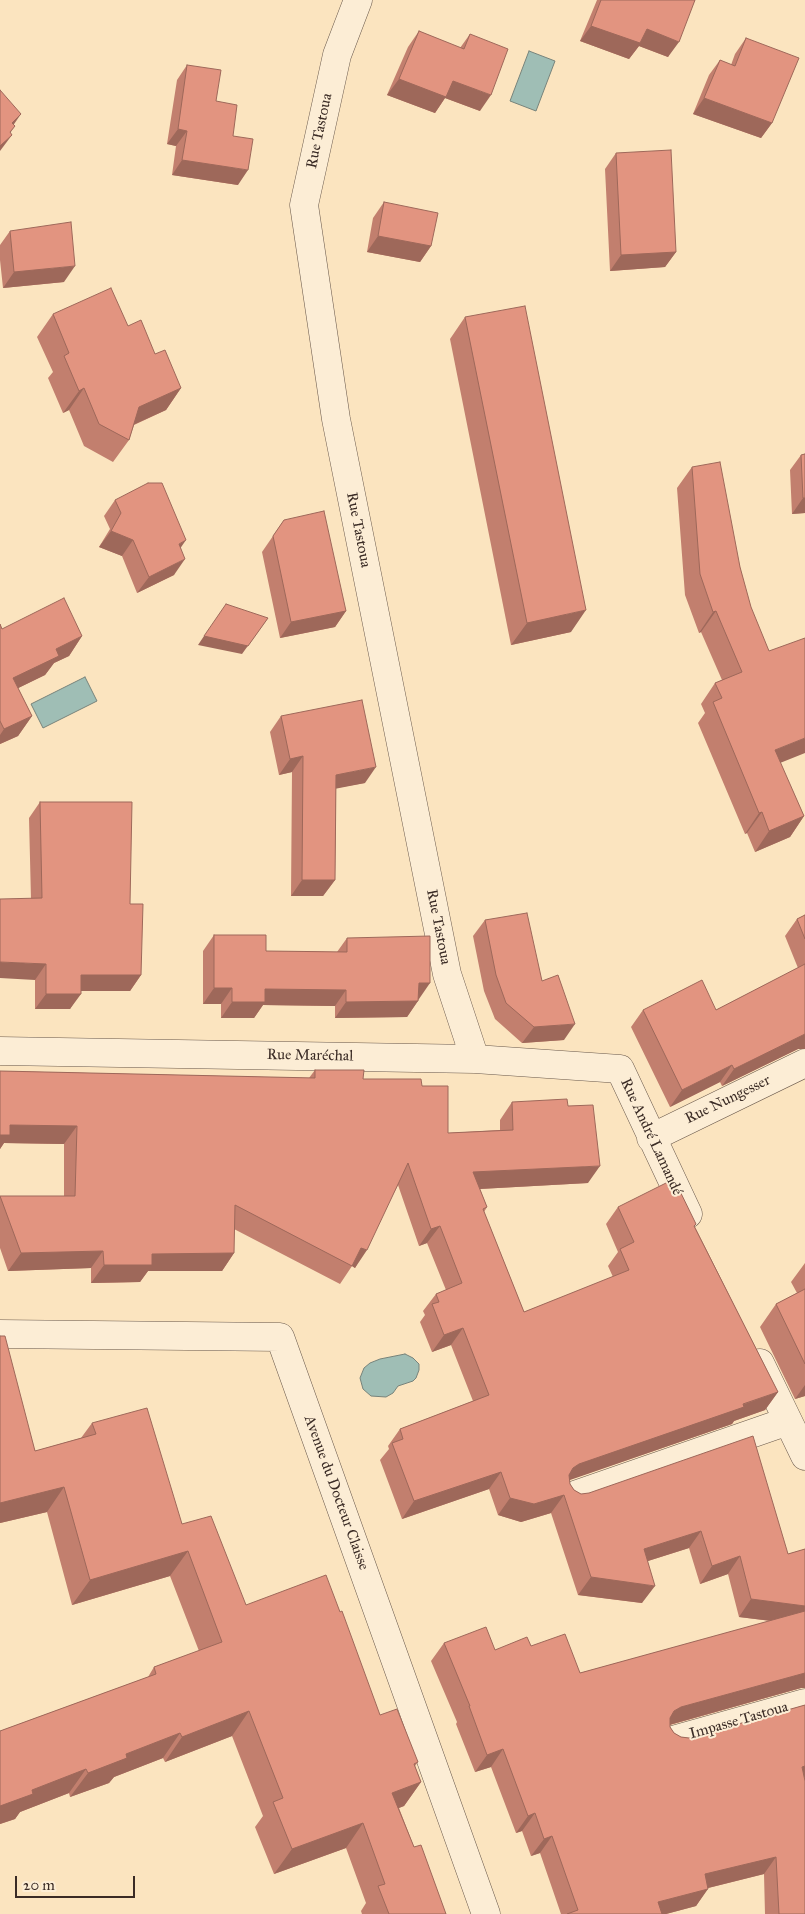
<!DOCTYPE html>
<html>
<head>
<meta charset="utf-8">
<style>
	body { margin:0 }
	#map { position:relative; width:805px; height:1914px; overflow:hidden; background:#fbe4bf; font-family:"IM FELL Great Primer",serif }
	canvas { display:block }
	.scale { position:absolute; left:15px; top:1876px; width:120px; height:22px; box-sizing:border-box; border:2px solid #3a2b25; border-top:0; padding-left:6px; font-size:15px; line-height:18px; white-space:nowrap; color:#3a2b25; -webkit-text-stroke:4px #fcedd5; paint-order:stroke }
</style>
</head>
<body>
<div id="map">
<canvas width="805" height="1914"></canvas>
<div class="scale">20 m</div>
</div>
<script>
const ctx = document.querySelector('canvas').getContext('2d');
ctx.lineJoin = 'round';
function fill(path, color) {
  ctx.fillStyle = color;
  ctx.fill(path, 'evenodd');
}
function toPath(rows) {
  const path = new Path2D();
  for (const r of rows) {
    path.moveTo(r[0], r[1]);
    for (let i = 2; i < r.length; i += 2) path.lineTo(r[i], r[i + 1]);
  }
  return path;
}
function trace(path, color, width, dash) {
  ctx.strokeStyle = color;
  ctx.lineWidth = width;
  ctx.lineCap = dash ? 'butt' : 'round';
  ctx.setLineDash(dash || []);
  ctx.stroke(path);
}
function drawText(font, color, halo, rows, align = 'center') {
  ctx.font = font + ' "IM FELL Great Primer",serif';
  ctx.lineWidth = 4;
  ctx.setLineDash([]);
  ctx.textBaseline = 'middle';
  ctx.strokeStyle = halo;
  ctx.fillStyle = color;
  for (const [text, x, y, turn = 0] of rows) {
    ctx.save();
    ctx.translate(x, y);
    ctx.rotate((+turn || 0) * Math.PI / 180);
    ctx.textAlign = isNaN(turn) ? turn : align;
    if (halo) ctx.strokeText(text, 0, 0);
    ctx.fillText(text, 0, 0);
    ctx.restore();
  }
}
const water = toPath([
	[529,51,555,61,536,111,510,101,529,51],
	[85,677,97,701,43,728,31,704,85,677],
	[405,1354,413,1358,419,1364,419,1370,416,1378,413,1381,398,1386,393,1393,386,1397,371,1396,363,1389,360,1378,364,1368,370,1363,380,1359,405,1354]
]);
fill(water, '#9fbeb5');
trace(water, '#77837b', 1);
const street = toPath([
	[358,0,337,55,304,205,336,419,447,974,475,1059],
	[0,1051,475,1059,620,1069,688,1214],
	[651,1138,805,1063],
	[0,1334,280,1337,486,1914],
	[760,1363,805,1456],
	[572,1496,788,1421],
	[673,1740,805,1703]
]);
trace(street, '#6a594c', 29);
trace(street, '#fcedd5', 28);
fill(toPath([
	[597,0,695,0,668,57,639,46,629,59,580,41],
	[419,31,460,48,470,34,480,111,445,98,435,113,387,95,408,47],
	[746,38,772,123,761,138,693,114,709,75,720,60,731,65,735,54],
	[187,65,216,101,238,185,172,175,176,146,167,144,177,80],
	[616,153,676,252,665,267,610,271,605,169],
	[384,202,431,246,420,262,367,252,373,218],
	[10,231,64,282,3,288,0,260,0,245],
	[53,314,128,326,155,354,181,388,166,410,134,425,129,440,113,462,84,446,69,410,63,413,48,378,53,372,37,337],
	[465,317,571,632,511,645,450,339],
	[805,454,805,513,792,514,790,470,801,455],
	[692,467,740,567,780,763,804,816,790,837,755,852,747,833,745,834,698,723,705,713,701,704,715,683,722,680,701,632,699,633,685,595,677,488],
	[115,500,181,548,174,575,137,593,122,556,99,547,110,529,104,516],
	[284,520,346,611,335,627,280,638,262,552],
	[0,624,2,629,82,636,69,656,54,663,45,675,18,688,32,716,18,736,0,744],
	[281,716,365,783,336,788,335,880,323,896,291,896,292,772,279,775,270,732],
	[40,802,130,904,141,975,130,991,81,991,70,1009,35,1009,35,980,31,899,29,818],
	[805,915,805,1049,798,1049,722,1086,720,1082,670,1107,631,1027,643,1010,716,1010,798,968,785,936,797,919],
	[485,920,542,981,564,1040,522,1043,495,1019,484,991,473,936],
	[214,935,266,951,337,952,347,938,419,999,407,1017,335,1018,335,1006,263,1005,254,1018,221,1018,221,1004,203,1004,203,951],
	[315,1070,363,1079,422,1086,448,1133,500,1130,500,1120,512,1102,568,1106,588,1183,480,1189,487,1207,484,1212,524,1312,613,1277,608,1266,618,1252,606,1224,618,1207,695,1227,778,1392,765,1410,734,1421,732,1424,569,1480,570,1484,574,1490,581,1494,788,1554,805,1549,805,1688,801,1688,670,1725,670,1727,674,1733,681,1737,689,1738,805,1705,805,1914,765,1914,764,1874,708,1888,696,1906,666,1914,561,1914,540,1853,531,1856,522,1831,516,1833,491,1767,475,1772,456,1724,457,1722,431,1661,444,1643,495,1650,531,1646,580,1673,771,1621,739,1617,728,1574,700,1584,689,1548,648,1561,642,1603,578,1595,551,1513,521,1522,498,1515,489,1489,402,1519,380,1460,389,1449,388,1446,400,1429,473,1401,451,1345,432,1352,420,1322,425,1315,423,1311,436,1294,446,1290,427,1243,419,1246,398,1185,355,1268,352,1266,340,1284,234,1229,234,1253,222,1271,148,1271,140,1282,91,1283,91,1268,8,1271,0,1248,0,1196,64,1196,64,1144,4,1143,0,1149,0,1071,309,1078],
	[805,1263,805,1396,795,1399,760,1327,776,1304,797,1293,791,1282],
	[0,1336,35,1451,81,1438,92,1423,182,1524,246,1605,380,1715,418,1762,415,1766,421,1782,404,1806,399,1808,414,1847,446,1914,362,1914,361,1911,366,1903,346,1848,274,1874,255,1827,263,1816,232,1736,165,1762,163,1758,114,1777,109,1783,70,1797,69,1793,20,1812,15,1819,0,1824,0,1731,148,1677,154,1667,199,1651,170,1576,72,1605,47,1512,0,1523]
]), '#c27f6e');
fill(toPath([
	[591,26,647,29,679,42,668,57,639,46,629,59,580,41],
	[399,79,453,81,491,95,480,111,445,98,435,113,387,95],
	[704,98,772,123,761,138,693,114],
	[21,114,10,130,12,123],
	[15,126,4,142,12,135,0,151,0,145,10,132],
	[178,129,187,131,176,146,167,144],
	[182,160,248,170,238,185,172,175],
	[378,236,431,246,420,262,367,252],
	[676,252,665,267,610,271,621,255],
	[75,266,64,282,3,288,14,272],
	[84,388,69,410,63,413,79,391],
	[181,388,166,410,124,429,139,407],
	[803,498,805,498,805,513,792,514],
	[111,531,133,540,122,556,99,547],
	[186,540,175,556,179,544],
	[185,559,174,575,137,593,149,577],
	[586,610,571,632,511,645,527,623],
	[346,611,335,627,280,638,291,622],
	[716,611,701,632,699,633,713,612],
	[268,618,242,654,198,645,204,636],
	[82,636,69,656,54,663,45,675,0,697,13,678,56,649],
	[32,716,18,736,0,744,0,735,4,729],
	[805,738,805,753,760,771,775,750],
	[303,756,292,772,279,775,290,759],
	[376,767,365,783,324,791,336,775],
	[762,812,747,833,745,834,759,813],
	[804,816,790,837,755,852,769,831],
	[302,880,335,880,323,896,291,896],
	[0,962,46,964,35,980,0,978],
	[81,975,141,975,130,991,70,991],
	[419,983,430,983,419,999,408,999],
	[214,988,232,988,221,1004,203,1004],
	[265,989,346,990,335,1006,263,1005,254,1018,221,1018,232,1002],
	[46,994,81,994,70,1009,35,1009],
	[418,1001,407,1017,335,1018,346,1002],
	[575,1024,564,1040,522,1043,534,1027],
	[805,1034,805,1049,798,1049,722,1086,734,1069],
	[732,1065,720,1082,670,1107,682,1090],
	[10,1125,77,1126,64,1144,4,1143,0,1149,0,1135],
	[600,1166,588,1183,461,1190,473,1172],
	[440,1226,427,1243,419,1246,431,1229],
	[361,1248,367,1250,355,1268,352,1266],
	[103,1251,91,1268,8,1271,21,1253],
	[234,1253,222,1271,148,1271,140,1282,91,1283,104,1265,152,1254],
	[463,1328,451,1345,432,1352,444,1335],
	[805,1385,805,1396,795,1399],
	[778,1392,765,1410,734,1421,732,1424,567,1481,561,1485,573,1468,579,1464],
	[501,1472,489,1489,402,1519,414,1501],
	[64,1487,47,1512,0,1523,0,1503],
	[564,1495,551,1513,521,1522,498,1515,510,1498],
	[701,1531,689,1548,632,1566,644,1549],
	[188,1551,170,1576,72,1605,90,1580],
	[740,1556,728,1574,700,1584,712,1566],
	[591,1577,655,1586,642,1603,578,1595],
	[751,1599,805,1606,805,1625,739,1617],
	[805,1673,805,1688,801,1688,669,1725,662,1729,674,1711,681,1707],
	[249,1711,232,1736,165,1762,182,1737],
	[180,1733,163,1758,114,1777,109,1783,70,1797,88,1773,126,1754],
	[503,1749,491,1767,475,1772,487,1755],
	[805,1766,805,1781,802,1767],
	[86,1769,69,1793,20,1812,15,1819,0,1824,0,1806,32,1790],
	[421,1782,404,1806,375,1817,392,1793],
	[535,1813,522,1831,516,1833,528,1816],
	[363,1823,346,1848,274,1874,292,1849],
	[552,1836,540,1853,531,1856,544,1839],
	[776,1857,764,1874,692,1892,705,1874],
	[708,1889,696,1906,666,1914,649,1914,658,1902]
]), '#9e685a');
const building = toPath([
	[601,0,695,0,679,42,647,29,640,43,591,26,601,0],
	[419,31,464,49,470,34,508,49,491,95,453,81,446,97,399,79,419,31],
	[746,38,799,58,772,123,704,98,720,60,735,66,746,38],
	[187,65,221,70,216,101,237,105,233,136,253,139,248,170,182,160,187,131,178,129,187,65],
	[0,90,21,114,12,123,15,126,10,132,12,135,0,146,0,90],
	[671,150,676,252,621,255,616,153,671,150],
	[384,202,438,213,431,246,378,236,384,202],
	[71,222,75,266,14,272,10,231,71,222],
	[111,288,128,326,141,320,155,354,165,350,181,388,139,407,129,440,99,424,84,388,79,391,64,356,69,353,53,314,111,288],
	[525,306,586,610,527,623,465,317,525,306],
	[805,454,805,498,803,498,801,455,805,454],
	[720,462,740,567,751,607,769,651,805,638,805,738,775,750,804,816,769,831,762,812,759,813,713,702,722,698,715,683,742,672,716,611,713,612,700,574,692,467,720,462],
	[148,483,162,483,186,540,179,544,185,559,149,577,133,540,111,531,121,513,115,500,148,483],
	[324,511,346,611,291,622,273,536,284,520,324,511],
	[64,598,82,636,56,649,59,656,13,678,32,716,4,729,0,721,0,624,2,629,64,598],
	[226,604,268,618,248,646,204,636,226,604],
	[362,700,376,767,336,775,335,880,302,880,303,756,290,759,281,716,362,700],
	[40,802,132,802,130,904,143,904,141,975,81,975,81,994,46,994,46,964,0,962,0,899,42,898,40,802],
	[527,913,542,981,558,975,575,1024,534,1027,506,1003,496,975,485,920,527,913],
	[805,915,805,939,797,919,805,915],
	[214,935,266,935,266,951,347,952,347,938,430,936,430,983,419,983,418,1001,346,1002,346,990,265,989,265,1002,232,1002,232,988,214,988,214,935],
	[805,964,805,1034,734,1069,732,1065,682,1090,643,1010,702,980,716,1010,805,964],
	[315,1070,364,1070,363,1079,421,1079,422,1086,448,1086,448,1133,513,1130,512,1102,567,1099,568,1106,593,1105,600,1166,473,1172,487,1207,483,1209,524,1312,629,1270,620,1249,634,1242,618,1207,674,1179,696,1224,694,1226,778,1392,743,1404,744,1407,579,1464,573,1468,569,1475,570,1484,574,1490,581,1494,589,1493,753,1436,788,1554,805,1549,805,1606,751,1599,740,1556,712,1566,701,1531,644,1549,655,1586,591,1577,564,1495,534,1504,510,1498,501,1472,414,1501,392,1443,403,1439,400,1429,489,1395,463,1328,444,1335,432,1304,439,1302,436,1294,462,1283,440,1226,431,1229,408,1163,367,1250,361,1248,352,1266,235,1205,234,1253,152,1254,152,1265,104,1265,103,1251,21,1253,0,1196,75,1196,77,1126,10,1125,10,1135,0,1135,0,1071,315,1078,315,1070],
	[805,1289,805,1364,776,1304,805,1289],
	[0,1336,5,1336,35,1451,96,1434,92,1423,147,1408,182,1524,211,1516,246,1605,326,1575,340,1612,342,1611,380,1715,397,1709,418,1762,414,1764,421,1782,392,1793,414,1847,421,1845,446,1914,389,1914,378,1886,385,1884,363,1823,292,1849,273,1802,283,1798,249,1711,182,1737,180,1733,126,1754,127,1758,88,1773,86,1769,32,1790,33,1794,0,1806,0,1731,156,1674,154,1667,222,1642,188,1551,90,1580,64,1487,0,1503,0,1336],
	[805,1611,805,1673,681,1707,674,1711,670,1718,670,1727,674,1733,681,1737,689,1738,805,1705,805,1766,802,1767,805,1781,805,1914,779,1914,776,1857,705,1874,708,1889,658,1902,662,1914,567,1914,578,1910,552,1836,544,1839,535,1813,528,1816,503,1749,487,1755,469,1706,470,1706,444,1643,486,1627,495,1650,527,1637,531,1646,565,1634,580,1673,805,1611]
]);
fill(building, '#e29480');
trace(building, '#9e685a', 1);
drawText('15px', '#3a2b25', '#fcedd5', [
	["Rue Tastoua",320,131,-78],
	["Rue Tastoua",358,530,79],
	["Rue Tastoua",438,927,79],
	["Rue Maréchal",310,1056,1],
	["Rue Nungesser",728,1100,-26],
	["Rue André Lamandé",651,1137,65],
	["Avenue du Docteur Claisse",336,1493,70],
	["Impasse Tastoua",739,1721,-16]
]);
</script>
</body>
</html>
